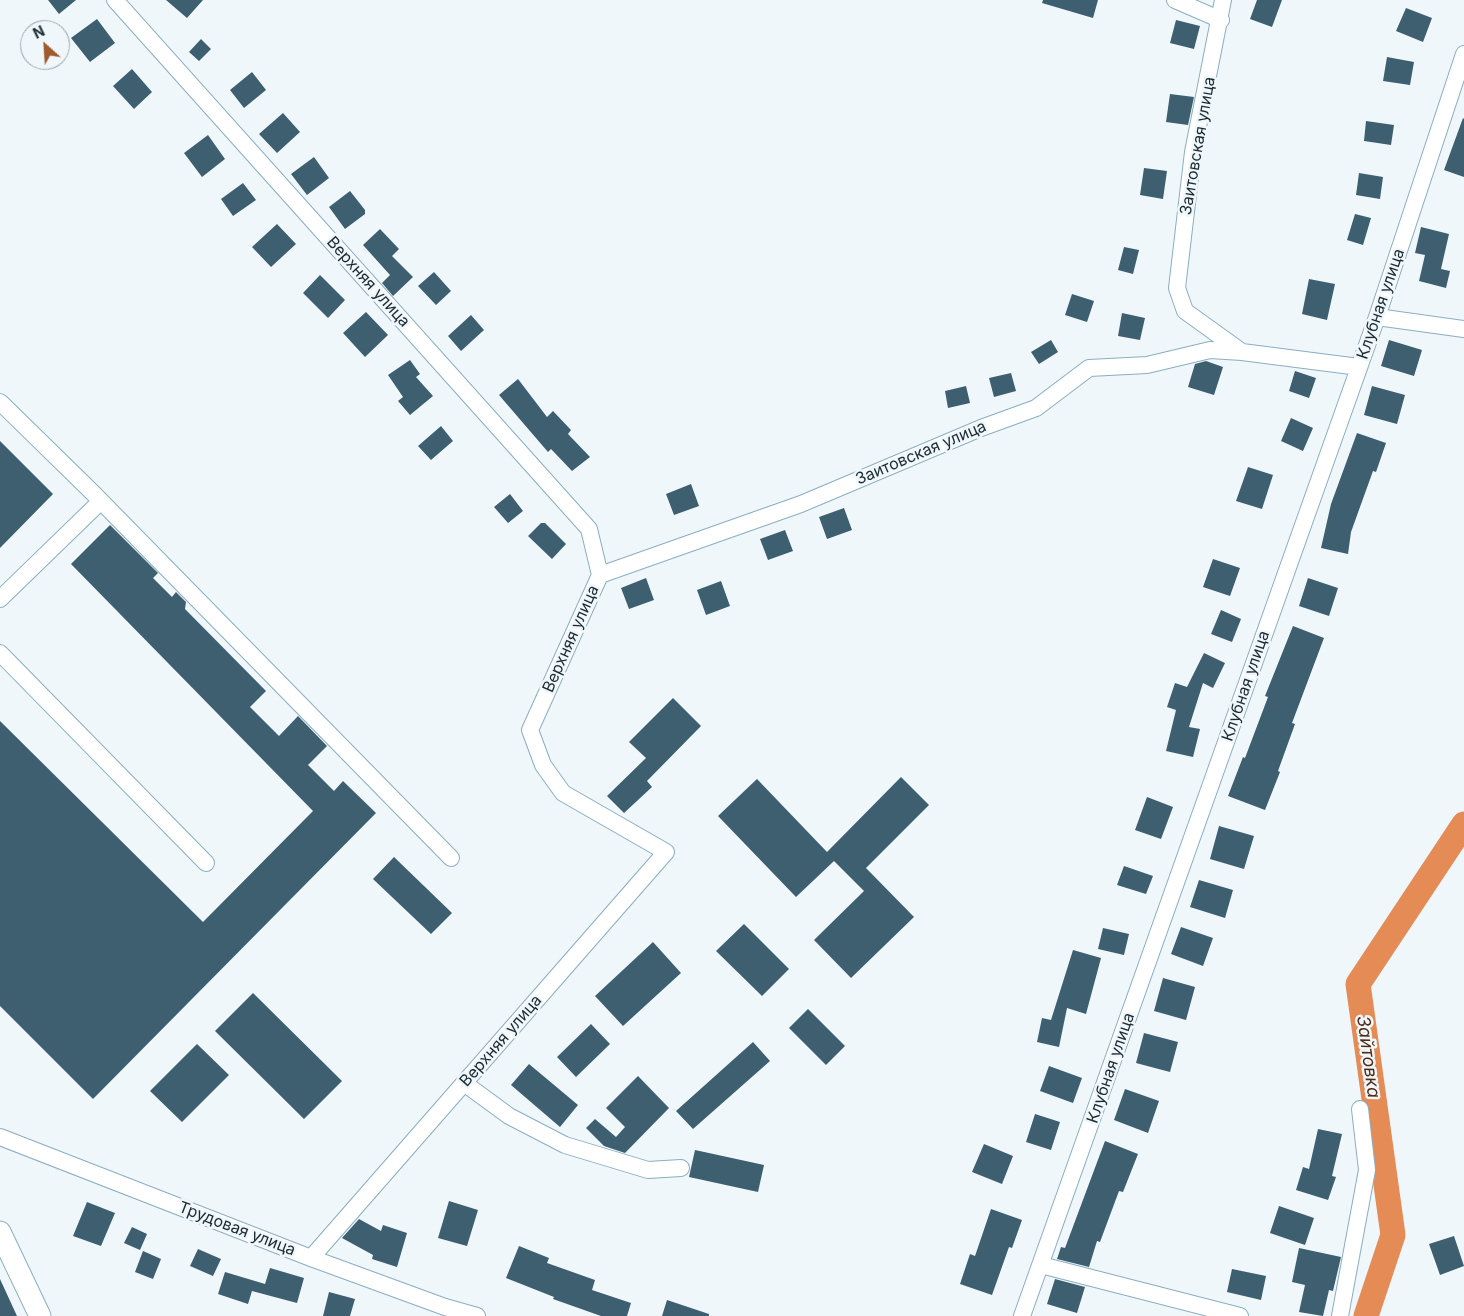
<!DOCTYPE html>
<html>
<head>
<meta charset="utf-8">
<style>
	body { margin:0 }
	#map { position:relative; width:1464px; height:1316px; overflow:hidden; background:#eff7fb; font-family:Inter,sans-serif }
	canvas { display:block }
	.north { position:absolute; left:20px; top:20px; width:50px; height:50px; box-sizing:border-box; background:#eff7fb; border:1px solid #9ba5ab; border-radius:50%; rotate:334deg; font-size:14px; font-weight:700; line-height:20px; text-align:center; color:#1c2b32 }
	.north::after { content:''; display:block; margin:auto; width:18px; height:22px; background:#a05a2f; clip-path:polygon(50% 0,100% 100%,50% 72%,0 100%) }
</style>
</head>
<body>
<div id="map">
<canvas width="1464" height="1316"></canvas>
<div class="north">N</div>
</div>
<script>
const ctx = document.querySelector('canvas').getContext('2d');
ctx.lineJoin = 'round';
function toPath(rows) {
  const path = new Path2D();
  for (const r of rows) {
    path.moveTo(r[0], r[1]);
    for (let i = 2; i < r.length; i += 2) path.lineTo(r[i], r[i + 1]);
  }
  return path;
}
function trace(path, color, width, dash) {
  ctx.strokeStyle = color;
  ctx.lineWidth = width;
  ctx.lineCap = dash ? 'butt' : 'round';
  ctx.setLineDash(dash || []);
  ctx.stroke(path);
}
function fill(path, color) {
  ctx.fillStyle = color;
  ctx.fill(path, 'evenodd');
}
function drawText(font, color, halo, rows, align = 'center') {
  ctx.font = font + ' Inter,sans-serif';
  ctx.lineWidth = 5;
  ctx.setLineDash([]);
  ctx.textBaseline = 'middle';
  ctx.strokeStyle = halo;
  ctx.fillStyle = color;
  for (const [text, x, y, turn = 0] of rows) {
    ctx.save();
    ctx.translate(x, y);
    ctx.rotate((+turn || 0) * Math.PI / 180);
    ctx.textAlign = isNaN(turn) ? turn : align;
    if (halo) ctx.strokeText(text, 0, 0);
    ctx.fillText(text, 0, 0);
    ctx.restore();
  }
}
trace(toPath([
	[1366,1316,1393,1235,1358,984,1464,824]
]), '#e48b56', 25);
fill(toPath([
	[48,0,76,0,59,14],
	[166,0,203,0,187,18],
	[1043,0,1098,0,1093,18,1042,3],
	[1257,0,1282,0,1272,27,1250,19],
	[1406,8,1432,18,1423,42,1396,31],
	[97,19,115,43,90,62,71,38],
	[1176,20,1200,26,1194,49,1170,43],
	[201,39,211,49,199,61,189,52],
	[1387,57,1414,62,1410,85,1383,81],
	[132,69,152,92,134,109,113,86],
	[252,72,266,90,244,108,230,90],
	[1170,94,1194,97,1188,125,1166,122],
	[283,113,300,132,277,153,259,134],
	[1463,118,1464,119,1464,177,1444,170],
	[1366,121,1394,125,1391,145,1364,141],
	[208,135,225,159,202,177,184,153],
	[314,157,329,178,307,195,291,174],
	[1144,168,1167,171,1163,199,1140,195],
	[1359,173,1383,177,1380,199,1356,195],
	[243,183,256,200,233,216,221,199],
	[350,191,365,210,365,214,345,229,329,207],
	[1355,214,1371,218,1363,245,1347,240],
	[277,224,296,244,271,267,252,247],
	[1421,227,1449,234,1441,269,1450,271,1446,288,1419,281,1425,255,1415,253],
	[380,229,399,249,392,256,413,277,393,296,382,283,390,275,363,245],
	[1124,247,1139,250,1133,274,1118,270],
	[434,272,451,291,436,305,418,286],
	[320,275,345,300,328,318,303,293],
	[1309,279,1335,284,1327,320,1302,314],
	[1072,294,1094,301,1087,322,1065,315],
	[366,312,388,335,365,357,343,333],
	[1122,313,1145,318,1140,340,1118,336],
	[471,315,484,330,461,351,448,336],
	[1051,340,1058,352,1039,364,1031,352],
	[1389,340,1422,350,1414,376,1381,366],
	[410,360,420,374,416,377,433,396,410,415,398,401,403,397,388,375],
	[1206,361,1223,367,1214,395,1188,387,1195,364],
	[1295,371,1316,378,1309,398,1289,391],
	[1011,373,1016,391,994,397,989,378],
	[518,379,547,417,553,411,571,430,568,434,590,457,572,471,551,449,548,452,499,395],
	[966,386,970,403,948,408,945,391],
	[1372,386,1405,395,1397,424,1364,415],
	[1291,418,1313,428,1303,451,1281,441],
	[441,426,453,441,431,460,418,446],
	[1357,433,1386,443,1376,472,1373,471,1351,532,1348,554,1321,548,1331,504],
	[0,441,53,494,0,548],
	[1248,467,1273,475,1262,509,1236,501],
	[691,484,699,506,674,515,666,494],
	[510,494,523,511,508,523,494,507],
	[844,508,852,530,827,539,819,517],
	[541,523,545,523,566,544,552,559,528,536],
	[110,525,158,573,153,578,172,597,176,592,186,602,185,609,266,691,250,707,279,736,298,716,327,746,308,765,334,791,343,781,376,813,93,1099,0,1006,0,721,203,922,313,811,71,564],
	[785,530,793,551,768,560,760,539],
	[1213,559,1240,568,1230,596,1203,587],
	[646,578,654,600,629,609,621,588],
	[1308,578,1338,588,1329,616,1299,606],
	[721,581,730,606,706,615,697,590],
	[1221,610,1241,619,1232,642,1211,634],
	[1293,626,1324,638,1292,723,1295,724,1278,771,1280,772,1265,810,1228,796,1243,757,1245,758,1268,697,1265,696],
	[1204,653,1225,663,1213,688,1203,683,1189,727,1200,729,1193,757,1166,751,1176,710,1167,707,1175,683,1187,687],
	[673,698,701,726,647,781,652,787,624,813,607,796,646,758,629,742],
	[901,777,929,805,866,868,914,917,851,978,814,940,864,891,834,861,796,897,718,816,757,779,827,852],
	[1147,797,1173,807,1161,839,1135,830],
	[1219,826,1254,836,1244,869,1210,859],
	[394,857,452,913,431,934,373,879],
	[1124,866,1153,876,1146,894,1117,885],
	[1199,880,1233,890,1225,918,1190,907],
	[744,924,789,969,762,996,716,951],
	[1181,927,1213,938,1203,966,1171,954],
	[1103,928,1129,934,1124,955,1098,949],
	[653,942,681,973,623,1026,595,996],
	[1073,950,1101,958,1086,1014,1067,1008,1059,1047,1037,1042,1042,1018,1051,1020],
	[1163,978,1195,987,1186,1020,1154,1011],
	[253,993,342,1081,304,1119,215,1031],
	[808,1009,845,1046,826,1065,789,1028],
	[591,1024,610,1044,576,1077,557,1057],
	[1144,1033,1178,1042,1170,1072,1136,1063],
	[753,1042,770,1061,693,1129,676,1111],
	[197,1044,229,1075,182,1122,150,1091],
	[529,1064,578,1105,560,1127,511,1085],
	[1049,1066,1082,1078,1073,1103,1040,1091],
	[638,1076,669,1108,625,1153,604,1146,586,1128,595,1119,616,1137,625,1127,606,1108],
	[1125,1089,1159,1101,1148,1133,1114,1120],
	[1035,1114,1060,1122,1051,1150,1026,1142],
	[1318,1129,1342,1134,1332,1176,1336,1177,1328,1200,1296,1190,1303,1167,1309,1169],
	[1105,1141,1138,1154,1123,1192,1119,1191,1100,1242,1097,1241,1089,1267,1057,1259,1061,1247,1065,1248],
	[984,1144,1013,1156,1002,1184,972,1172],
	[695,1150,764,1165,758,1192,689,1177],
	[449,1201,478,1210,467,1246,438,1238],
	[87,1202,115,1213,101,1246,73,1236],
	[1279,1206,1314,1218,1305,1245,1270,1233],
	[991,1209,1022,1220,1012,1248,1009,1247,992,1295,960,1284,970,1254,975,1256],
	[359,1219,381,1231,383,1225,407,1233,397,1267,372,1259,373,1255,342,1238],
	[132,1227,147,1234,140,1250,124,1243],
	[1454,1236,1464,1266,1440,1275,1429,1244],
	[519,1246,549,1258,547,1263,595,1280,592,1290,631,1303,627,1316,601,1316,553,1299,554,1297,506,1278],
	[1299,1248,1341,1257,1333,1291,1329,1290,1323,1316,1299,1312,1305,1285,1292,1282],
	[198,1249,221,1259,213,1276,190,1266],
	[143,1251,161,1259,153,1279,135,1272],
	[270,1268,304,1278,297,1303,252,1291,248,1304,218,1294,225,1272,265,1284],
	[1232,1269,1266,1276,1261,1300,1227,1292],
	[0,1279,17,1316,0,1316],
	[1055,1279,1085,1287,1077,1313,1047,1304],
	[329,1292,355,1299,350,1316,323,1316],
	[667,1300,709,1314,709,1316,662,1316]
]), '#3d5f70');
const minor = toPath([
	[115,0,589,529,600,575,530,730,543,765,563,793,666,852,311,1258],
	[1175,0,1221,20],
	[1223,0,1193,152,1177,288,1185,311,1242,352,1359,367],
	[1377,317,1464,329],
	[0,402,93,493,451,858],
	[600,575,801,504,981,428,1036,408,1089,368,1147,365,1210,350,1242,352],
	[0,599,101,501],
	[0,653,206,863],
	[464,1083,509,1116,565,1145,648,1170,681,1168],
	[0,1137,311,1258,445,1307,477,1316],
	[1041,1265,1240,1316],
	[1022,1316,1377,317,1464,54],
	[1340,1316,1367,1170,1360,1109]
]);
const major = toPath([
	[0,1232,40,1316]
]);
trace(minor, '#8aaec2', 18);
trace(major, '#8aaec2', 23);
trace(minor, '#fff', 16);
trace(major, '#fff', 21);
drawText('16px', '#1c2b32', '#eff7fb', [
	["Заитовская улица",1198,146,-80],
	["Верхняя улица",368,282,48],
	["Клубная улица",1381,304,-71],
	["Заитовская улица",921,453,-23],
	["Верхняя улица",571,639,-66],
	["Клубная улица",1246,686,-71],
	["Верхняя улица",501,1041,-49],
	["Клубная улица",1111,1068,-71],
	["Трудовая улица",237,1229,21]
]);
drawText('italic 18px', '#512d17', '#eff7fb', [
	["Зайтовка",1368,1057,82]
]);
</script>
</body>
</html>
